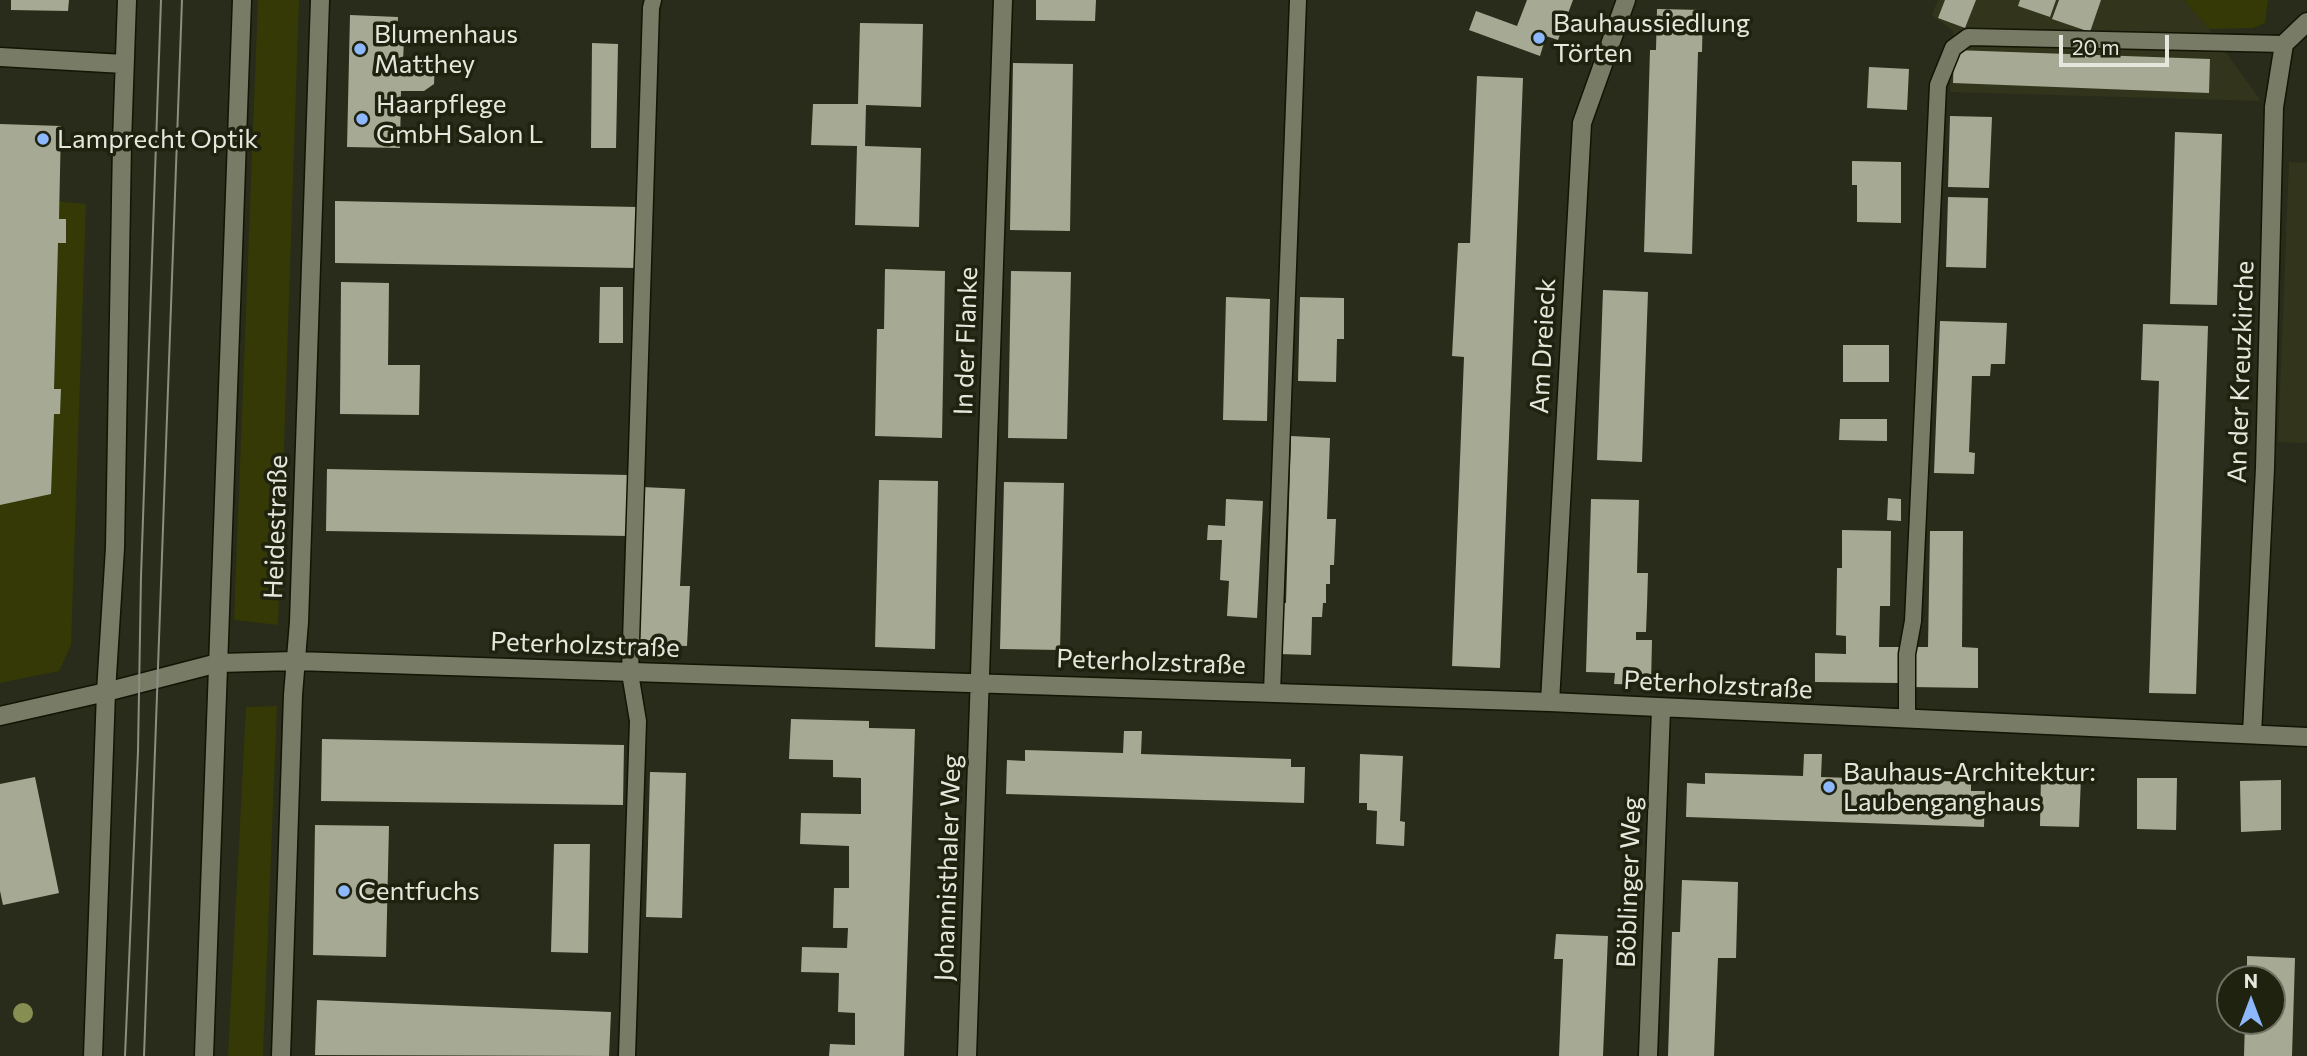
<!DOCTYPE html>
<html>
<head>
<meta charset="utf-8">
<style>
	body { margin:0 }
	#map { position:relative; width:2307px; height:1056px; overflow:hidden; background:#292c1a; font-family:Commissioner,sans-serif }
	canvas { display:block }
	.north { position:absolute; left:2216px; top:965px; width:70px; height:70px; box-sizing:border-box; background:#202210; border:2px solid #6f7162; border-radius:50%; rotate:0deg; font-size:19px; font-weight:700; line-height:28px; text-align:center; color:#e5e7dc }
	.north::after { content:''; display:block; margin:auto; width:24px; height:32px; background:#8db9fc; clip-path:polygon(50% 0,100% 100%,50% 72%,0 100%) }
	.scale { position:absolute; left:2059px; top:35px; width:110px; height:32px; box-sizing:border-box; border:4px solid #e5e7dc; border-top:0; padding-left:9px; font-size:21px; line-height:24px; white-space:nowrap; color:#e5e7dc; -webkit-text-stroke:5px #202210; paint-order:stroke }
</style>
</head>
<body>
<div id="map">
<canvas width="2307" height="1056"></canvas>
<div class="north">N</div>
<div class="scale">20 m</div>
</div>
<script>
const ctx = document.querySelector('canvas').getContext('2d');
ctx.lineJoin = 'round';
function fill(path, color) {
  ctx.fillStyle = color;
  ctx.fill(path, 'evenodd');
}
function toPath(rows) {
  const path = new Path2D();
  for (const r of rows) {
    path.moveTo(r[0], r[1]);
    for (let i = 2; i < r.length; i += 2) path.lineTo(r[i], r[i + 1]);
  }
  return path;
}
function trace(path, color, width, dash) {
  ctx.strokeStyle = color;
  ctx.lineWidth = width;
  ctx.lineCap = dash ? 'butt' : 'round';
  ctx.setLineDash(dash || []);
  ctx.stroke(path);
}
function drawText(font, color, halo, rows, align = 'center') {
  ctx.font = font + ' Commissioner,sans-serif';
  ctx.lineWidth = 7;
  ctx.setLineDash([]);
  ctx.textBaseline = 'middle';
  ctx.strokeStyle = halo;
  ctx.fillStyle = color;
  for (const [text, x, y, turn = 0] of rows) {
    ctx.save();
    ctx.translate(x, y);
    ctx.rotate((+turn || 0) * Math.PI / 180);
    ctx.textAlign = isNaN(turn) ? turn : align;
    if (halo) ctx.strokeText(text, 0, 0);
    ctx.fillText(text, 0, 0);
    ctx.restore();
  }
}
fill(toPath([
	[1938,0,2184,0,2209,29,2261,101,1950,92,1953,31,1932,15],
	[2289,162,2307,163,2307,443,2278,442]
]), '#32351c');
fill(toPath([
	[258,0,299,0,278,625,234,620],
	[2184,0,2268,0,2265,23,2253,28,2209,29],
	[0,196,86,204,71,645,59,671,0,683],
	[277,706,263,1056,228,1056,246,707]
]), '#343906');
fill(toPath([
	[11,0,69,0,68,11,11,10],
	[1036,0,1096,0,1095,21,1036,20],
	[1527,0,1573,0,1558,40,1546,36,1540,56,1469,30,1476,11,1517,26],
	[1945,0,1976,0,1965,28,1938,18],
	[2020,0,2056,0,2050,17,2018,6],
	[2059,0,2101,0,2090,32,2052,19],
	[1657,9,1703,10,1702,52,1698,52,1692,254,1644,252,1650,50,1656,50],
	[350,15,398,17,397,39,404,39,403,62,435,63,434,84,424,91,401,91,400,148,347,147],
	[860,23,923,24,921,107,866,105,865,146,921,148,919,227,855,225,857,146,811,145,813,104,858,104],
	[592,43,618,44,616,148,591,148],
	[1954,50,2210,59,2209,93,1953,83],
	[1013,63,1073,64,1070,231,1010,230],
	[1869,67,1909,69,1907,110,1867,108],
	[1477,76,1523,78,1500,668,1452,666,1464,357,1452,356,1458,243,1470,243],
	[1950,116,1992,117,1989,188,1948,187],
	[0,124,61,126,59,219,66,219,66,243,58,243,54,389,61,389,60,414,54,414,51,494,0,505],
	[2175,132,2222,134,2217,305,2170,304],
	[1852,161,1901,162,1901,223,1857,222,1857,185,1852,185],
	[1948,197,1988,198,1986,268,1946,267],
	[335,201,638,207,637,268,335,263],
	[885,269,945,271,942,438,875,436,877,329,884,329],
	[1011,271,1071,272,1067,439,1008,438],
	[341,282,389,283,388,365,420,365,419,415,340,414],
	[600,287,623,287,623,343,599,343],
	[1603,290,1648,292,1642,462,1597,460],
	[1226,297,1270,299,1267,421,1223,420],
	[1300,297,1344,298,1344,339,1337,339,1336,382,1298,381],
	[1940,321,2007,323,2005,364,1991,364,1990,376,1972,376,1969,452,1975,453,1974,474,1934,473],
	[2143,324,2208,326,2196,694,2149,693,2159,381,2141,380],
	[1843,345,1889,345,1889,382,1843,382],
	[1840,419,1887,419,1887,441,1839,440],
	[1291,436,1330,438,1327,519,1336,519,1334,565,1330,565,1330,584,1326,584,1326,603,1323,603,1322,617,1312,617,1311,655,1279,654,1281,603,1286,603],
	[327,469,630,475,629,536,326,531],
	[879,480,938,481,935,649,875,647],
	[1004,482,1064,483,1060,650,1000,649],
	[642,487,685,489,680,586,690,586,687,646,634,644],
	[1888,498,1901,499,1901,521,1887,520],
	[1226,499,1263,501,1257,618,1227,616,1229,581,1220,580,1222,540,1207,540,1208,525,1225,526],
	[1591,499,1639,500,1637,573,1648,573,1647,606,1646,632,1636,632,1636,640,1652,640,1651,685,1614,684,1615,673,1586,672],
	[1842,530,1891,531,1890,606,1880,606,1879,647,1899,647,1898,683,1815,682,1815,653,1846,654,1846,636,1836,635,1837,568,1842,568],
	[1930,531,1963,531,1962,647,1978,648,1978,688,1910,687,1911,647,1928,647],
	[791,719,869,721,869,728,915,729,904,1056,829,1056,830,1044,855,1045,855,1013,838,1012,839,973,801,972,802,947,847,948,848,928,833,928,834,888,849,888,849,846,800,844,801,813,861,814,861,778,833,777,833,760,789,759],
	[1124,731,1142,731,1141,754,1291,759,1291,767,1305,767,1304,803,1006,794,1007,760,1025,761,1025,750,1123,753],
	[322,739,624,745,623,805,321,801],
	[1360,754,1403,756,1400,821,1405,822,1404,846,1376,844,1377,811,1367,810,1367,803,1359,803],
	[1804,754,1822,754,1821,777,1971,782,1971,791,1985,791,1984,827,1686,817,1687,783,1705,784,1705,773,1803,776],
	[650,772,686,773,682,918,646,917],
	[2041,776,2081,777,2079,827,2040,826],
	[35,777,59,893,3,905,0,891,0,784],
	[2137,778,2177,778,2176,830,2137,829],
	[2281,780,2281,830,2241,832,2240,781],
	[315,825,389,826,386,957,313,955],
	[554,844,590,844,588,953,551,952],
	[1682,880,1738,882,1736,958,1718,958,1714,1056,1668,1056,1672,932,1680,932],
	[1556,934,1608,936,1603,1056,1559,1056,1563,959,1554,959],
	[2247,956,2295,958,2292,1056,2244,1056,2245,1021,2272,1021,2272,979,2247,979],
	[317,1000,611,1012,609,1056,315,1055]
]), '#a6a993');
const service = toPath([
	[1272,692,1298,0],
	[1907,719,1907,654,1913,621,1938,85,1953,48,1968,37,2284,44],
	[627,1056,638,721,630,673,651,8,653,0]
]);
const minor = toPath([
	[0,57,124,64],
	[1550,702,1582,123,1626,0],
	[0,716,106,692,218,663,296,661,1550,702,2307,737],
	[2252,734,2265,468,2274,107,2284,44,2307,22],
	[93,1056,106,692,115,548,122,143,127,0],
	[281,1056,293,695,299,622,320,0],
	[967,1056,1003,0],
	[1648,1056,1661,709]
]);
const tertiary = toPath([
	[204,1056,242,0]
]);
trace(service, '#121404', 19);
trace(minor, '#121404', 21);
trace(tertiary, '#121404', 21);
trace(service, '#787c67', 16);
trace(minor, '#787c67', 18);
trace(tertiary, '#787c67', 18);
trace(toPath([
	[125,1056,138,751,141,576,161,0],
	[144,1056,182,0]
]), '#8b8e80', 2);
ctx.fillStyle = '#868e52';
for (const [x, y] of [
	[23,1013]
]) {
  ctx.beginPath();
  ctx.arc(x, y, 10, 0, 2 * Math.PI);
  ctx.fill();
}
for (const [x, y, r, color] of [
	[1539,38,7,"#8db9fc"],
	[360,49,7,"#8db9fc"],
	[362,119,7,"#8db9fc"],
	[43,139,7,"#8db9fc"],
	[1829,787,7,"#8db9fc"],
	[344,891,7,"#8db9fc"]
]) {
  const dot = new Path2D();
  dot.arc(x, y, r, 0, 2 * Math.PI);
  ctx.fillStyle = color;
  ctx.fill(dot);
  trace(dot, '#202210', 2.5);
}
drawText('26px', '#e5e7dc', '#202210', [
	["Bauhaussiedlung",1553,23],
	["Törten",1553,53],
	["Blumenhaus",374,34],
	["Matthey",374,64],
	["Haarpflege",376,104],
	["GmbH Salon L",376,134],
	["Lamprecht Optik",57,139],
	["Bauhaus-Architektur:",1843,772],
	["Laubenganghaus",1843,802],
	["Centfuchs",358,891]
], 'left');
drawText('26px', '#e5e7dc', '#202210', [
	["In der Flanke",966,341,-88],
	["Am Dreieck",1543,346,-87],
	["An der Kreuzkirche",2241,372,-88],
	["Heidestraße",276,527,-88],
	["Peterholzstraße",585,645,2],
	["Peterholzstraße",1151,662,2],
	["Peterholzstraße",1718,685,3],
	["Johannisthaler Weg",948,868,-88],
	["Böblinger Weg",1629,882,-88]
]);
</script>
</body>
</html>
